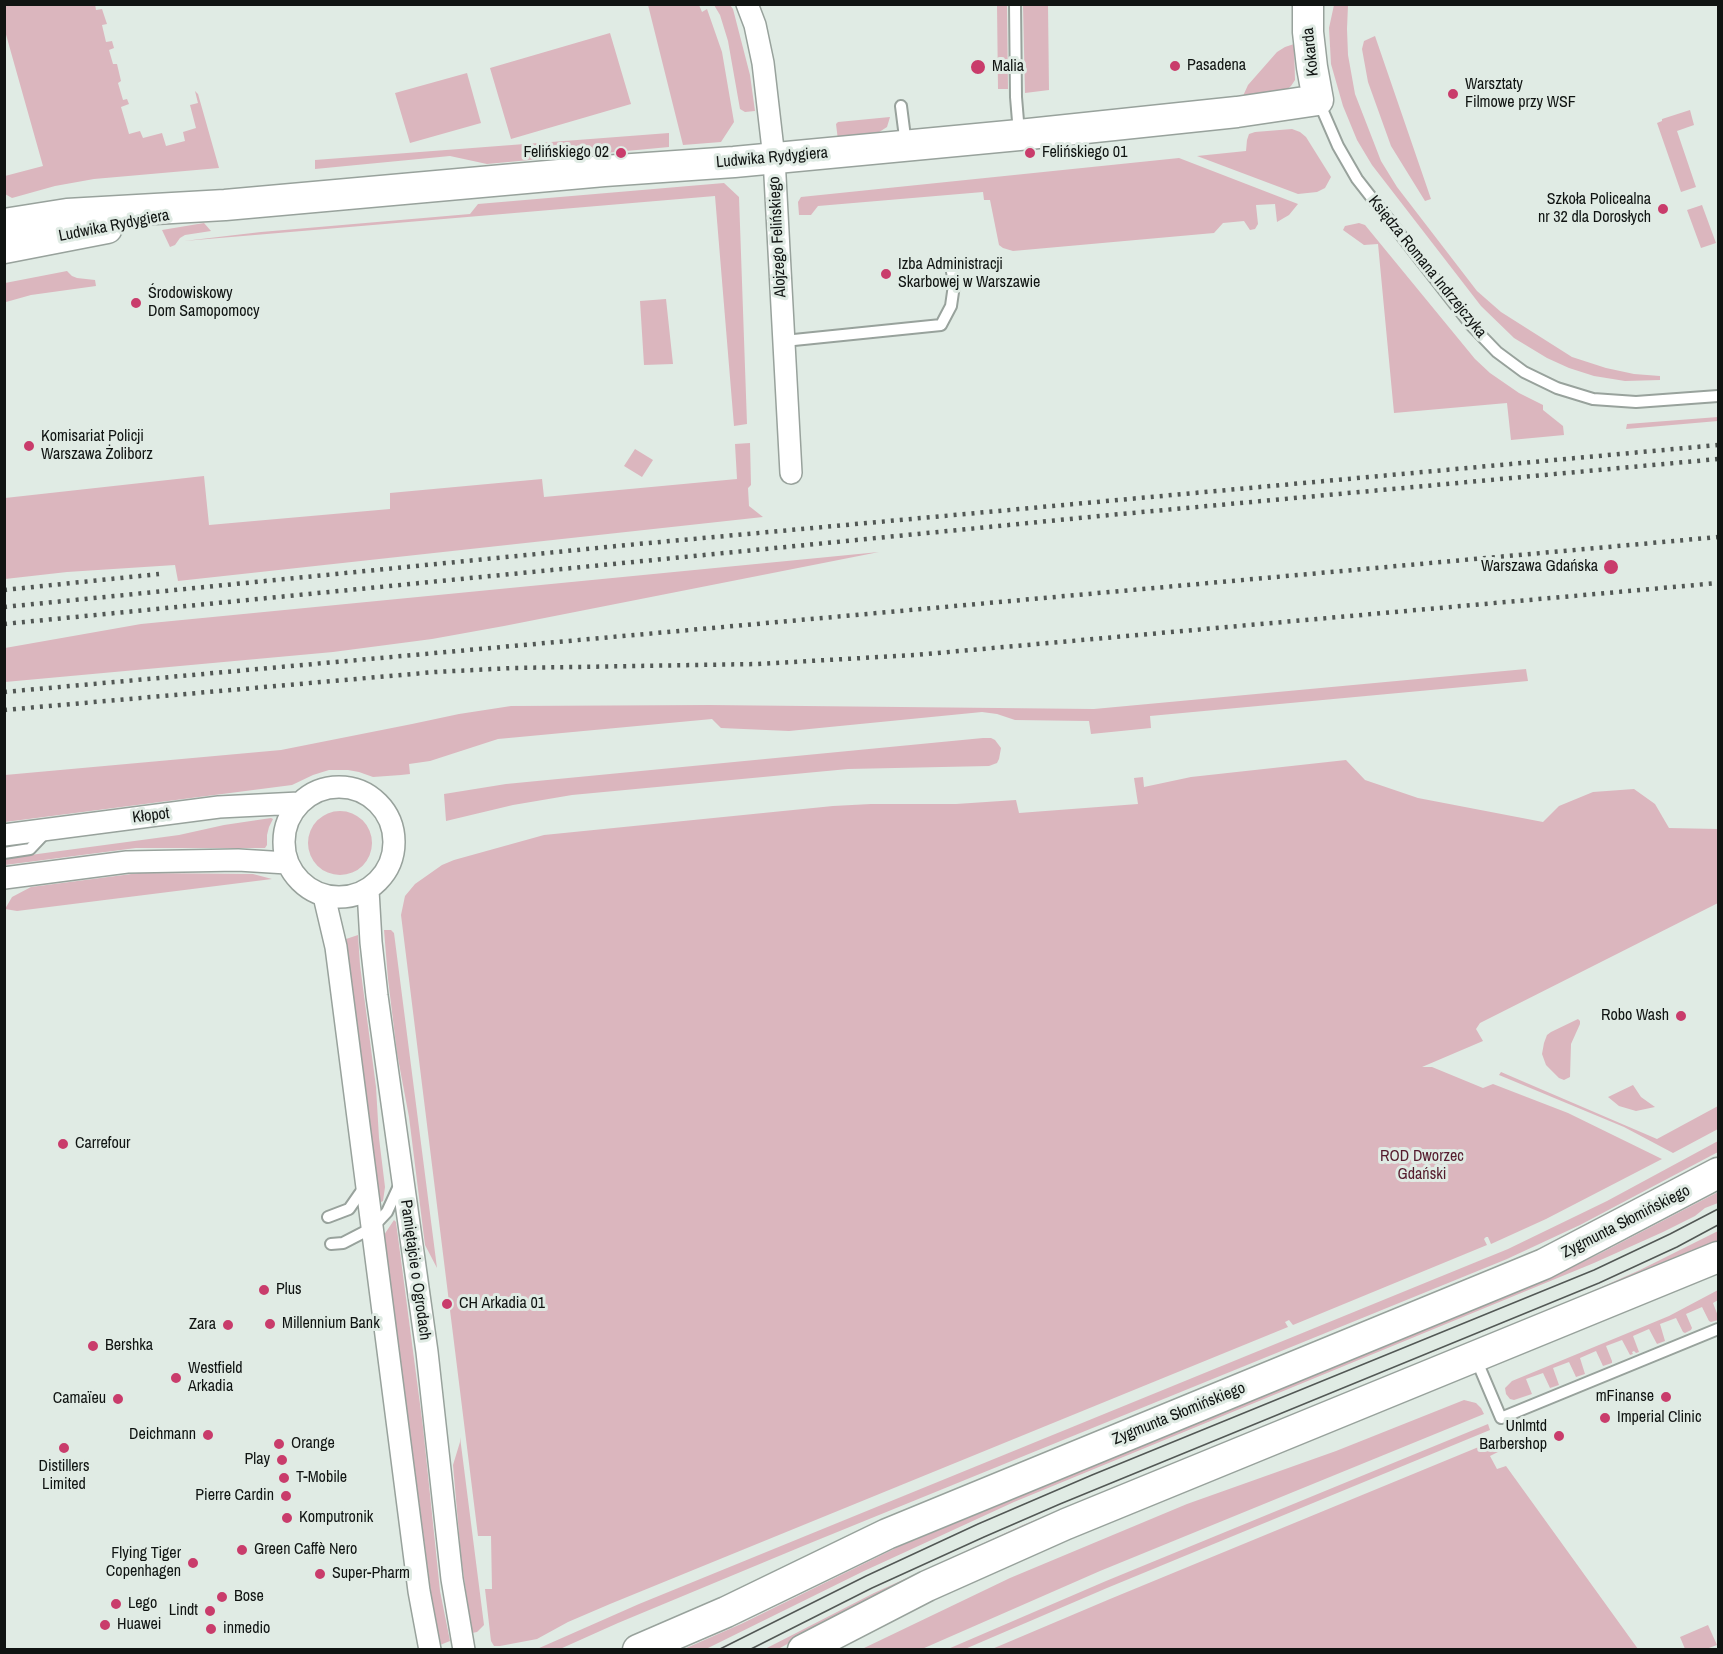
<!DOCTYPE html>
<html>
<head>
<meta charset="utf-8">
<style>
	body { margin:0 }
	#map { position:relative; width:1723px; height:1654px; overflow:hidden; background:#e0ebe4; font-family:"Archivo Narrow",sans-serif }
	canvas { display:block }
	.frame { position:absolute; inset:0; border:6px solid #101412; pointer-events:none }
</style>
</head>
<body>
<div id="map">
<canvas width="1723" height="1654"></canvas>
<div class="frame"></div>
</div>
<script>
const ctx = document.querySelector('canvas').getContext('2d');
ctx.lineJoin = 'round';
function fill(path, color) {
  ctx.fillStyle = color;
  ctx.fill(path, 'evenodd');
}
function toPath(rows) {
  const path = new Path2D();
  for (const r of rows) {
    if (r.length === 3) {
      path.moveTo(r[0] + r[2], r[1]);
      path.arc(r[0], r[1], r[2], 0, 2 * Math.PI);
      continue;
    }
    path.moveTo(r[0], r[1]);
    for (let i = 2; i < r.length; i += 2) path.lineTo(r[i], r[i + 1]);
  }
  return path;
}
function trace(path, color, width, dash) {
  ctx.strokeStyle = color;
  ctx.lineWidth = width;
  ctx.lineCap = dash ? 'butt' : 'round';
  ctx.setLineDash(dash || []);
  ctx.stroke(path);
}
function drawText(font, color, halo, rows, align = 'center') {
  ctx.font = font + ' "Archivo Narrow",sans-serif';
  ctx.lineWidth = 6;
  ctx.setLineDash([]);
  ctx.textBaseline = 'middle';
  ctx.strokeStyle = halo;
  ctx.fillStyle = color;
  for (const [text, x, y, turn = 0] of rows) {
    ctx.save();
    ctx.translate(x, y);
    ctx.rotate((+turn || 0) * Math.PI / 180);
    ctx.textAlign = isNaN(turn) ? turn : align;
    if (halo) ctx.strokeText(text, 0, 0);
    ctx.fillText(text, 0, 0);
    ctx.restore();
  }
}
fill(toPath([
	[5,4,95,4,96,10,102,9,107,24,102,25,106,42,112,41,114,48,109,50,113,64,117,64,121,81,118,83,123,100,127,99,129,104,121,107,129,134,140,131,143,138,162,133,166,146,185,141,183,132,196,128,190,105,198,103,195,91,198,94,219,168,94,179,55,186,12,198,5,194,5,176,43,166,5,31],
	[648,5,699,5,702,12,707,9,722,52,734,122,721,142,683,145],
	[714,5,730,5,733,9,750,75,755,111,745,112,740,109,728,41,720,15],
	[997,5,1007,5,1008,89,998,89],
	[1023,5,1048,5,1049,90,1025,93],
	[1334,5,1348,5,1347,29,1348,55,1355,94,1381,161,1397,187,1477,291,1501,312,1572,357,1606,368,1634,374,1660,376,1660,380,1625,381,1594,376,1569,368,1547,358,1514,338,1481,306,1372,165,1357,140,1343,106,1331,64,1329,28],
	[610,33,631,104,511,139,490,68],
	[1375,36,1431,199,1425,201,1391,146,1368,82,1362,49,1364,41],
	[1294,44,1295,80,1291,86,1285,91,1243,96,1248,85,1277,52,1285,47],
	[467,73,481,123,410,143,395,93],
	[1690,110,1694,125,1677,131,1696,187,1681,192,1657,123,1662,121,1662,119],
	[890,117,887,127,873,136,838,140,836,124,838,122],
	[1292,129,1300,132,1306,137,1331,177,1325,188,1317,192,1298,194,1197,156,1246,151,1247,140,1249,134,1255,132],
	[669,133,669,147,487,164,450,156,315,169,315,160],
	[1179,158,1298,204,1289,215,1277,222,1275,204,1256,205,1258,224,1255,229,1250,230,1244,221,1223,223,1214,233,1013,251,1003,248,999,245,990,200,984,200,983,192,818,206,811,215,799,215,798,202,801,197],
	[724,183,739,197,747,424,734,426,715,196,184,241,261,232,470,214,478,204],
	[1702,205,1716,243,1701,248,1687,210],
	[204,223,211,231,185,235,180,238,175,245,170,247,162,230],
	[1359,223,1365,225,1475,359,1490,373,1519,393,1543,405,1543,410,1563,426,1564,435,1511,440,1507,403,1394,413,1378,244,1364,245,1343,230,1345,226],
	[67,271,72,276,77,278,95,280,96,286,31,295,6,302,5,283],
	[666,299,673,364,644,365,640,301],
	[1718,417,1718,421,1626,429,1627,424],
	[750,443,751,485,748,488,749,506,763,517,178,581,175,565,67,572,5,579,5,498,204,476,209,525,390,509,390,493,542,479,544,497,737,479,735,444],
	[635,449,653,460,642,477,624,466],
	[879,552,504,626,432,639,333,652,5,682,5,648,141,624],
	[1526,669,1528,681,1150,716,1151,728,1091,734,1089,721,1015,720,997,714,982,712,789,731,721,728,712,719,498,739,430,761,409,764,410,774,401,775,373,777,359,772,348,770,329,770,313,775,292,785,5,822,5,775,281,750,412,724,459,714,511,706,709,705,1094,709],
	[983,738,991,738,995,740,1001,748,999,759,997,763,989,766,848,769,572,795,513,805,446,821,444,794,506,784],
	[1346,760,1365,780,1418,798,1543,822,1559,806,1593,792,1634,789,1655,804,1669,828,1718,829,1718,903,1480,1023,1476,1029,1483,1041,1422,1067,1432,1067,1483,1088,1493,1084,1568,1113,1662,1159,1546,1219,1491,1244,1488,1237,1486,1237,1484,1239,1487,1245,1293,1325,1289,1320,1285,1322,1288,1327,610,1604,568,1622,537,1639,500,1646,494,1646,491,1641,485,1589,492,1589,491,1536,478,1536,401,915,405,896,415,884,442,865,454,860,544,835,833,806,871,804,956,804,1016,800,1019,813,1138,804,1134,778,1143,777,1144,787,1191,777],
	[340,843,32],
	[271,818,273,819,269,827,267,835,267,845,265,848,136,848,5,865,5,859,8,858,179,835,224,825],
	[139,873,253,874,272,879,17,911,5,909,12,897,31,887],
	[384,930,391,930,394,933,437,1268,425,1245,409,1117,397,1053,388,979],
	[358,935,360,965,376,1087,379,1138,385,1187,383,1201,381,1202,380,1202,346,939],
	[1578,1019,1580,1021,1580,1024,1571,1044,1570,1077,1564,1080,1559,1078,1546,1065,1542,1054,1544,1043,1547,1035,1551,1032],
	[1501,1072,1657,1139,1718,1106,1718,1129,1673,1153,1624,1127,1499,1075],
	[1633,1085,1641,1097,1655,1107,1636,1111,1619,1106,1608,1097],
	[1718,1141,1718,1152,1580,1225,1507,1259,803,1546,618,1623,560,1649,537,1649,639,1604,1508,1249,1607,1201],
	[1718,1192,1718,1203,1705,1208,1695,1216,1663,1232,1594,1263,1014,1502,864,1571,706,1649,684,1649,741,1624,900,1546,1538,1283,1599,1254],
	[394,1220,396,1222,423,1427,440,1591,450,1641,440,1645,433,1608,384,1235],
	[1718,1231,1718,1244,808,1633,778,1649,763,1650,874,1593,1023,1525,1561,1305,1640,1270],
	[1718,1290,1718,1300,1713,1303,1718,1316,1718,1320,1711,1322,1709,1321,1702,1307,1686,1314,1692,1328,1691,1330,1685,1333,1683,1332,1676,1318,1660,1324,1665,1341,1657,1344,1649,1329,1633,1336,1639,1352,1636,1353,1634,1351,1632,1352,1633,1354,1630,1355,1622,1340,1606,1346,1612,1361,1612,1363,1603,1366,1596,1351,1580,1358,1585,1374,1576,1377,1569,1362,1553,1368,1559,1385,1550,1388,1543,1373,1526,1379,1532,1394,1514,1400,1510,1399,1506,1394,1505,1388,1512,1381,1669,1316],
	[1464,1400,1476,1403,1481,1408,1484,1414,1100,1571,922,1649,862,1649,1010,1578,1187,1504,1336,1451],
	[1488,1424,1490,1430,1107,1588,965,1649,948,1649,1106,1581],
	[460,1437,484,1625,477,1632,472,1633,461,1557,453,1465,460,1442],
	[1481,1446,1489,1446,1500,1451,1490,1456,1497,1469,1506,1466,1638,1649,992,1649,1110,1599],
	[1708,1625,1717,1645,1706,1649,1685,1649,1680,1637]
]), '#dbb6be');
const lane = toPath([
	[1015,4,1016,97,1019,133],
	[1318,100,1338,146,1357,179,1471,325,1497,352,1524,372,1557,388,1593,399,1636,402,1718,396],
	[901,106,906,145],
	[784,341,941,325,951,306,954,285,951,265],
	[4,853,30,849,47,831],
	[328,1217,349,1209,365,1186],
	[331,1244,343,1243,372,1228,387,1212,399,1186],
	[1476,1359,1501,1418,1718,1329]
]);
const street = toPath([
	[747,4,755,25,763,63,774,158,791,473],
	[339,842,55],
	[4,835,219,807,299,803],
	[4,878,127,862,238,860,287,863],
	[368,890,371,942,377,996,427,1352,452,1579,464,1650],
	[324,896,336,947,419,1591,430,1650]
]);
const secondary = toPath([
	[4,224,67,214,225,205,604,171,734,162,1019,135,1237,112,1318,100,1312,67,1308,32,1308,4],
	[4,248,107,228],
	[638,1650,726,1612,887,1534,1544,1264,1718,1173],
	[803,1650,927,1586,1066,1524,1718,1257]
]);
trace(lane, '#98a29c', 14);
trace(street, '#98a29c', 24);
trace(secondary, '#98a29c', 33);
trace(lane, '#fff', 10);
trace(street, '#fff', 21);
trace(secondary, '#fff', 30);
trace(toPath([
	[718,1650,866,1576,978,1524,1092,1475,1594,1270,1670,1234,1718,1209],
	[749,1650,872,1588,984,1537,1060,1504,1599,1283,1677,1247,1718,1225]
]), '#525855', 1.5);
trace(toPath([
	[4,590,159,574],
	[4,607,627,545,1718,445],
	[4,624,1110,515,1718,459],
	[4,692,1718,537],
	[4,710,435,672,513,668,757,664,915,655,1718,583]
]), '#525855', 4.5, [3, 6]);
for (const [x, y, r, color] of [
	[1175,66,6,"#c93c6b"],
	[978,67,8,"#c93c6b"],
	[1453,94,6,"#c93c6b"],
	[621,153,6,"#c93c6b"],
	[1030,153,6,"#c93c6b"],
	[1663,209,6,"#c93c6b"],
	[886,274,6,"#c93c6b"],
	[136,303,6,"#c93c6b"],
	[29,446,6,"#c93c6b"],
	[1611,567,8,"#c93c6b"],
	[1681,1016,6,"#c93c6b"],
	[63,1144,6,"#c93c6b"],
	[264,1290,6,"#c93c6b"],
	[447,1304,6,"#c93c6b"],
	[270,1324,6,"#c93c6b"],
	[228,1325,6,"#c93c6b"],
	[93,1346,6,"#c93c6b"],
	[176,1378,6,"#c93c6b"],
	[1666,1397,6,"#c93c6b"],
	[118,1399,6,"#c93c6b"],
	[1605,1418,6,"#c93c6b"],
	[208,1435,6,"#c93c6b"],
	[1559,1436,6,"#c93c6b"],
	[279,1444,6,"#c93c6b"],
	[64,1448,6,"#c93c6b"],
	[282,1460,6,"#c93c6b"],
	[284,1478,6,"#c93c6b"],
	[286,1496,6,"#c93c6b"],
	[287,1518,6,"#c93c6b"],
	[242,1550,6,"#c93c6b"],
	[193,1563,6,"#c93c6b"],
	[320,1574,6,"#c93c6b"],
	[222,1597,6,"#c93c6b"],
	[116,1604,6,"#c93c6b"],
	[210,1611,6,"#c93c6b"],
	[105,1625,6,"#c93c6b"],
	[211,1629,6,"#c93c6b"]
]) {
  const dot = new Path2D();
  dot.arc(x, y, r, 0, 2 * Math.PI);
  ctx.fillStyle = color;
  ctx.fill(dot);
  trace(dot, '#e0ebe4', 2);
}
drawText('16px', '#101412', '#e0ebe4', [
	["Kokarda",1311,52,-96],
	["Ludwika Rydygiera",772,158,-5],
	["Ludwika Rydygiera",114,226,-11],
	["Alojzego Felińskiego",778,237,-93],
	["Księdza Romana Indrzejczyka",1427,267,51],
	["Kłopot",151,816,-7],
	["Zygmunta Słomińskiego",1626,1222,-27],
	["Pamiętajcie o Ogrodach",415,1270,82],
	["Zygmunta Słomińskiego",1179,1414,-22]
]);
drawText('16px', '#101412', '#e0ebe4', [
	["Pasadena",1187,66],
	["Malia",992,67],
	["Warsztaty",1465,85],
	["Filmowe przy WSF",1465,103],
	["Felińskiego 02",609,153,"right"],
	["Felińskiego 01",1042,153],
	["Szkoła Policealna",1651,200,"right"],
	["nr 32 dla Dorosłych",1651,218,"right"],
	["Izba Administracji",898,265],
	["Skarbowej w Warszawie",898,283],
	["Środowiskowy",148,294],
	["Dom Samopomocy",148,312],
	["Komisariat Policji",41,437],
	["Warszawa Żoliborz",41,455],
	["Warszawa Gdańska",1598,567,"right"],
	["Robo Wash",1669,1016,"right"],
	["Carrefour",75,1144],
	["Plus",276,1290],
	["CH Arkadia 01",459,1304],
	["Millennium Bank",282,1324],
	["Zara",216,1325,"right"],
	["Bershka",105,1346],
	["Westfield",188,1369],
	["Arkadia",188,1387],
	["mFinanse",1654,1397,"right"],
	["Camaïeu",106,1399,"right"],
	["Imperial Clinic",1617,1418],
	["Unlmtd",1547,1427,"right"],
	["Barbershop",1547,1445,"right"],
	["Deichmann",196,1435,"right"],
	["Orange",291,1444],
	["Play",270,1460,"right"],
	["Distillers",64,1467,"center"],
	["Limited",64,1485,"center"],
	["T-Mobile",296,1478],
	["Pierre Cardin",274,1496,"right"],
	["Komputronik",299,1518],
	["Green Caffè Nero",254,1550],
	["Flying Tiger",181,1554,"right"],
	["Copenhagen",181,1572,"right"],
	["Super-Pharm",332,1574],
	["Bose",234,1597],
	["Lego",128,1604],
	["Lindt",198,1611,"right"],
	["Huawei",117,1625],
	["inmedio",223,1629]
], 'left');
drawText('16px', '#551c2e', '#e0ebe4', [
	["ROD Dworzec",1422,1157],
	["Gdański",1422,1175]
]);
</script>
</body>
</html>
